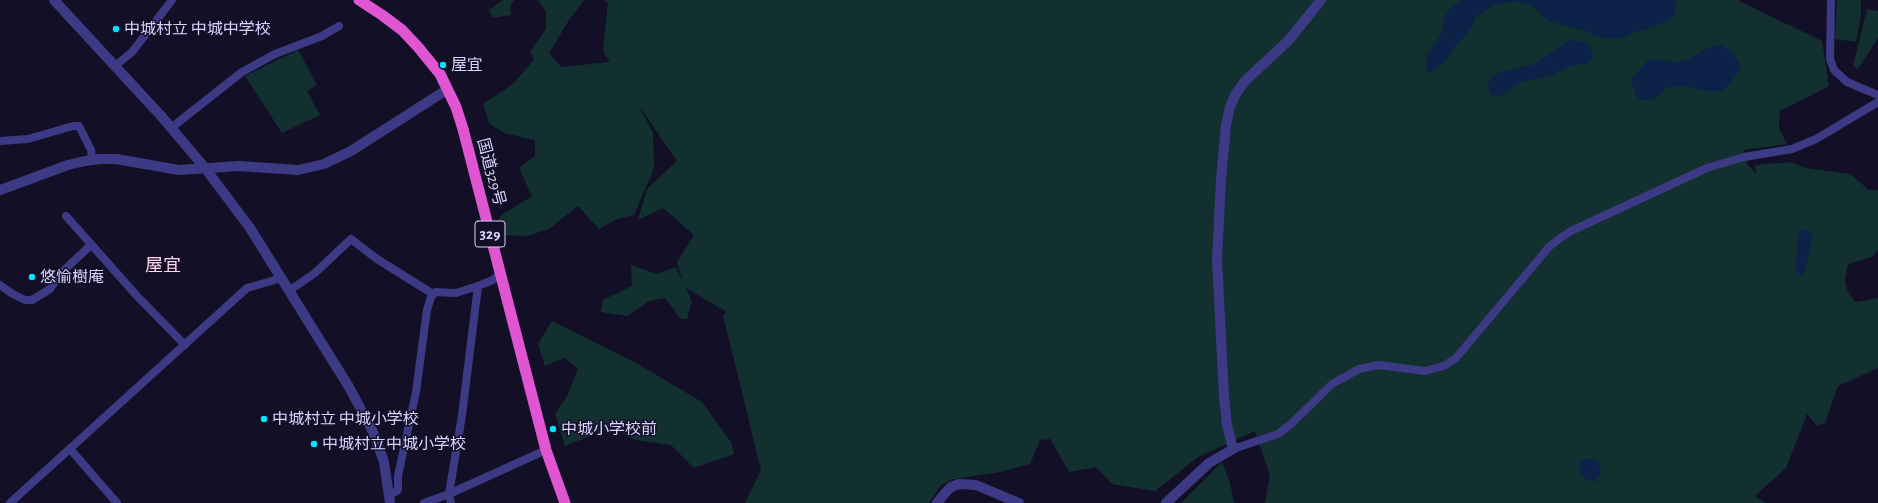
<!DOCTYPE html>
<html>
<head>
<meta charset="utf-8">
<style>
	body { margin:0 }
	canvas { display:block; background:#130f26 }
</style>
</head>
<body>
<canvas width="1878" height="503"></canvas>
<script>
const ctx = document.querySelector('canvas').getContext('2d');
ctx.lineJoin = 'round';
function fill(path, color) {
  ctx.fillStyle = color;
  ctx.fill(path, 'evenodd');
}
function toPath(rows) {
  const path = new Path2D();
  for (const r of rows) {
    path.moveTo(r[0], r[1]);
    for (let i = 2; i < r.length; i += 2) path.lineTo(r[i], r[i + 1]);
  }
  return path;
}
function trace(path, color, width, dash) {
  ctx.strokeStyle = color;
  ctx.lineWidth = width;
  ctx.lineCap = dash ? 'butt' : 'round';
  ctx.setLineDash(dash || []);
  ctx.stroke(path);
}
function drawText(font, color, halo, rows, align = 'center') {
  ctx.font = font + ' "Alegreya Sans","Noto Sans JP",sans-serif';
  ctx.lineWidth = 3;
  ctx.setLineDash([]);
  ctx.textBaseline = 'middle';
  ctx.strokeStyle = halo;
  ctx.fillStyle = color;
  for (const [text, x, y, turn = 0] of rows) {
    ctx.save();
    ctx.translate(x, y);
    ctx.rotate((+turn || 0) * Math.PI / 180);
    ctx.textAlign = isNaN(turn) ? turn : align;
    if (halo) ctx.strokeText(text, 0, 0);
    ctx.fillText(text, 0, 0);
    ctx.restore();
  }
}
fill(toPath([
	[503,0,514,0,510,6,511,15,493,18,489,10],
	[538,0,584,0,569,20,549,53,561,67,610,62,603,51,608,3,604,0,1737,0,1822,41,1829,86,1780,111,1779,129,1787,144,1744,150,1747,164,1756,174,1755,165,1792,162,1805,168,1850,174,1869,190,1878,190,1878,250,1872,257,1848,264,1845,280,1847,290,1855,302,1878,298,1878,368,1838,386,1825,423,1817,426,1807,414,1786,468,1755,496,1766,503,1265,503,1270,476,1255,431,1198,457,1155,491,1112,484,1096,467,1069,472,1050,439,1040,440,1030,464,1000,472,954,479,941,485,929,503,745,503,761,470,723,315,727,312,686,288,692,301,687,319,681,319,665,298,649,301,628,316,601,312,603,300,632,286,631,265,657,274,675,267,683,282,677,262,694,235,663,208,638,220,647,189,677,161,638,104,653,133,654,168,634,215,617,219,599,229,578,206,549,229,527,236,505,235,499,217,532,196,519,168,535,156,535,140,504,133,489,123,483,104,513,84,534,60,530,52,546,29,546,12],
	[1837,0,1861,0,1861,15,1856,42,1835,39],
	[1867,9,1878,11,1878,38,1858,69,1853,66],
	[298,50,317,85,307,91,320,115,282,133,245,76],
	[552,321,638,364,702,402,731,442,734,454,694,468,671,445,635,440,612,427,565,446,555,414,567,396,578,369,564,358,545,366,538,344],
	[1222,462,1230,483,1234,503,1181,503]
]), '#12302f');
fill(toPath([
	[1461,0,1676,0,1677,6,1674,15,1668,22,1638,31,1621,38,1612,39,1595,36,1587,31,1548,21,1530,4,1518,2,1495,4,1476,17,1470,30,1455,46,1444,63,1431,73,1427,72,1426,64,1427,56,1441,34,1446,14,1454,5],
	[1571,39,1589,44,1593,54,1593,59,1589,63,1571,66,1550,76,1520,82,1500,96,1495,96,1490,94,1488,84,1491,77,1503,71,1533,65],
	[1721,45,1731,50,1739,63,1740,69,1729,86,1723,91,1704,91,1684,86,1680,87,1669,87,1652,100,1640,100,1635,93,1631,80,1649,59,1678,62,1689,59,1711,46],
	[1802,230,1806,230,1811,233,1812,239,1804,275,1801,275,1796,272,1796,267,1798,236],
	[1583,459,1594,459,1598,462,1601,467,1600,475,1595,482,1586,480,1581,474,1579,465]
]), '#0c2248');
trace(toPath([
	[1831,0,1830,59,1834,70,1847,82,1878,95],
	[115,66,132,52,172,0],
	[171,128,242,72,275,54,322,36,339,26],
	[0,141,28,139,73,126,79,126,91,150,92,160],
	[66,216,137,296,185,345],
	[0,285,11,293,25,300,32,300,50,289,61,273,91,245],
	[290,290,315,273,351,239,377,259,433,294],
	[70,449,117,503],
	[1233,449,1278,434,1290,425,1332,384,1359,369,1378,365,1425,371,1444,366,1456,358,1549,247,1559,239,1571,231,1707,168,1744,157,1792,149,1816,139,1878,102],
	[390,495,398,490,398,476,416,392,427,310,431,297,435,292,456,293,478,286,493,280,500,273],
	[10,503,247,288,282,278],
	[424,503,449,494,546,450],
	[451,503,449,494,462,415,478,286]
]), '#3d3a85', 8);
trace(toPath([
	[54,0,162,117,205,168,250,228,349,387,373,432,384,462,390,503],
	[0,190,68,165,85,161,100,159,116,159,179,170,239,166,298,170,324,164,351,151,448,89],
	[937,503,945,493,951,487,959,484,976,485,1019,503],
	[1166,503,1209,463,1233,449,1227,425,1224,397,1217,260,1221,179,1226,125,1230,107,1235,95,1245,81,1288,41,1321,0]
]), '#3d3a85', 10);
trace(toPath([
	[359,0,382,15,402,30,418,47,440,74,456,107,463,129,546,450,565,503]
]), '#e055d1', 11);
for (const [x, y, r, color] of [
	[116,29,4,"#00e5ff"],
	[443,65,4,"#00e5ff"],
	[32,277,4,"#00e5ff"],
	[264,419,4,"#00e5ff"],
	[553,429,4,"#00e5ff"],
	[314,444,4,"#00e5ff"]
]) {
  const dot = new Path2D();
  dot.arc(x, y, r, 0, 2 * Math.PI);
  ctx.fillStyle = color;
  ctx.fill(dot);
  trace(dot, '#130f26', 1.5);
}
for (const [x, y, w] of [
	[490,234,30]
]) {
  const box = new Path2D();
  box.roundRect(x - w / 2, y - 13, w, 26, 3);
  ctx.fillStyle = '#130f26';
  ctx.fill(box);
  trace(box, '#d9d4ff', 1);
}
drawText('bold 15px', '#d9d4ff', null, [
	["329",490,234]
]);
drawText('16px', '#d9d4ff', '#130f26', [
	["中城村立 中城中学校",124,29],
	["屋宜",451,65],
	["悠愉樹庵",40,277],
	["中城村立 中城小学校",272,419],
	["中城小学校前",561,429],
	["中城村立中城小学校",322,444]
], 'left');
drawText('16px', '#d9d4ff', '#130f26', [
	["国道329号",491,172,75]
]);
drawText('18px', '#ffd6f0', '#130f26', [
	["屋宜",163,266]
]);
</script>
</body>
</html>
